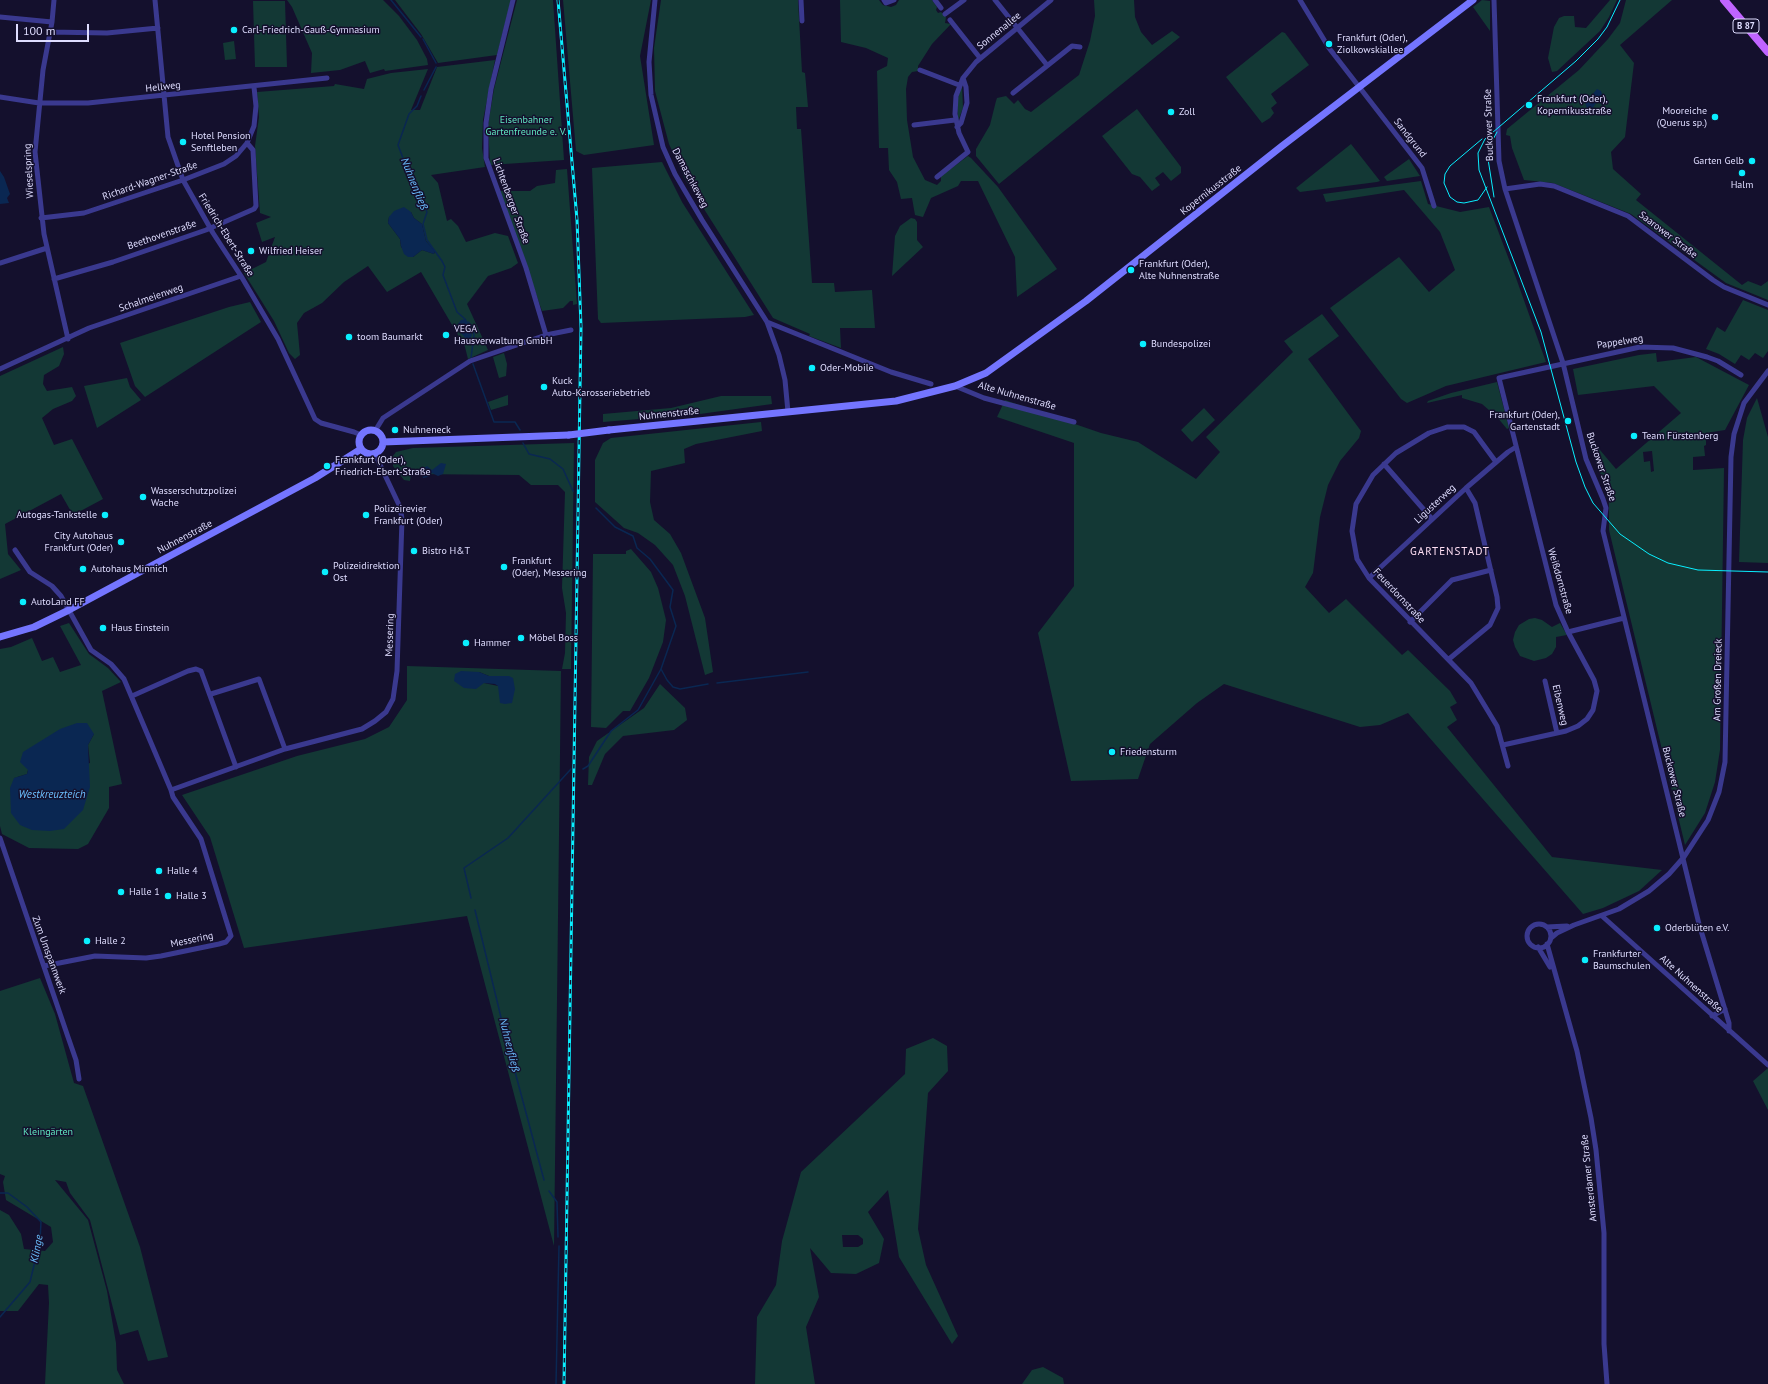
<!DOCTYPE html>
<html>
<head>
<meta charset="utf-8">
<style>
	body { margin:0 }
	#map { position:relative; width:1768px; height:1384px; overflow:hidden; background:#14102d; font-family:"PT Sans",sans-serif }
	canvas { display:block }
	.scale { position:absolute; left:16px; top:24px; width:73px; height:18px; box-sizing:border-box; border:2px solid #dfddff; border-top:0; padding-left:5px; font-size:12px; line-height:14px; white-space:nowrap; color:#dfddff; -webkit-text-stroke:3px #14102d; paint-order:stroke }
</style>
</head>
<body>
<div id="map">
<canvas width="1768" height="1384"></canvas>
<div class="scale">100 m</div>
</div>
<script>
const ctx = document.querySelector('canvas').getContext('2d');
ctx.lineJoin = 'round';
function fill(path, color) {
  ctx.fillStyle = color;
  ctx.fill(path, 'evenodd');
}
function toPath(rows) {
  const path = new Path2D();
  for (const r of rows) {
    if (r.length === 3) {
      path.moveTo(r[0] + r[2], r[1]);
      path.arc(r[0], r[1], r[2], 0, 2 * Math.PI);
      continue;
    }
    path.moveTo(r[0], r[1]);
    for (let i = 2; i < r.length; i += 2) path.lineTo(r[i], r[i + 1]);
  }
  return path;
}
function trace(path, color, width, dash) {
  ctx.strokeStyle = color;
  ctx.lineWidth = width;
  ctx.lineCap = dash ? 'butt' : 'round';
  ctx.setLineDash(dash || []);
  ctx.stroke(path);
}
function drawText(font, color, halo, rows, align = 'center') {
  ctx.font = font + ' "PT Sans",sans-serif';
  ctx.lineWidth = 3;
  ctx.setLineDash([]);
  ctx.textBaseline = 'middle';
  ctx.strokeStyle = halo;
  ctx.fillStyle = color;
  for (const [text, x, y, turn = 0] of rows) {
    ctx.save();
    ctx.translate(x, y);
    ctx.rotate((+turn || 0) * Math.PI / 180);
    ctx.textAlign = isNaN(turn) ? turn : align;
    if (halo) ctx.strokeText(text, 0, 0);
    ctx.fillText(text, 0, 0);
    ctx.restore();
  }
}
fill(toPath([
	[287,0,383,0,399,16,417,40,427,59,428,65,385,71,384,69,370,73,365,61,340,70,311,73,312,53,292,7],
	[395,0,511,0,497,55,438,63,421,34],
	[517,0,553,0,564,160,490,165,488,125,494,89],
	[563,0,651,0,640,56,654,145,584,155,576,151],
	[661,0,798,0,802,72,805,73,808,107,796,107,797,129,801,129,812,283,834,283,835,292,872,290,875,328,840,328,841,348,809,336,810,334,773,318,685,179,669,144,655,91,654,48],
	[840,0,879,0,883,5,891,7,896,5,899,0,932,0,937,7,936,10,938,13,941,12,946,17,945,23,951,24,932,44,918,66,918,71,912,72,908,77,906,89,907,120,913,157,925,180,937,185,941,181,941,176,968,156,971,158,998,187,1057,269,1017,297,1015,257,978,181,961,181,958,186,931,198,923,217,915,215,912,198,901,199,897,182,889,170,888,148,879,148,877,71,887,66,888,58,866,48,841,42],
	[1094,0,1134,0,1135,17,1141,32,1152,45,1172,31,1180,37,999,184,976,156,976,149,990,125,996,101,997,98,1006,96,1014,104,1018,100,1025,109,1031,112,1079,75,1090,41,1095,16],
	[1482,0,1490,1,1490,31,1473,7],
	[1610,0,1617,0,1609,17,1600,31,1557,71,1552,72,1548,58,1554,27,1559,18,1564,16,1574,16,1575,27,1586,28],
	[1626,0,1672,0,1620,45,1634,63,1625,137,1611,152,1613,169,1641,194,1636,200,1742,285,1748,281,1761,286,1768,281,1768,300,1726,283,1631,214,1553,183,1524,180,1512,148,1510,136,1506,135,1507,129,1579,70,1608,39,1620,23],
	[253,1,285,1,287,67,255,67],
	[1282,32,1285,33,1309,65,1271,94,1277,103,1271,108,1274,113,1270,118,1262,123,1226,77],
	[234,41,236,59,225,60,223,43],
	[495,60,483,120,482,148,485,167,431,175,438,183,447,221,451,219,458,226,466,242,495,233,508,236,518,263,511,268,488,276,467,304,488,350,468,359,465,347,421,272,387,292,368,266,344,282,322,303,304,313,297,323,300,355,295,359,289,353,274,321,244,273,266,262,275,237,262,242,256,223,271,217,260,213,255,146,259,117,257,92,334,86,335,84,364,89,367,79,391,73,428,69,411,110,420,110,437,67],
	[411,212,414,218,422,224,426,241,435,251,434,254,422,250,413,257,401,247,400,239,388,223,389,217],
	[962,84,963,108,958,121,957,101],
	[1137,109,1181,167,1181,173,1171,181,1163,172,1155,178,1160,185,1152,191,1140,177,1132,174,1102,136],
	[1351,144,1380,181,1377,182,1300,192,1296,188],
	[1409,159,1420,176,1387,181,1384,177],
	[662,162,682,202,754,315,745,317,601,323,598,319,592,168],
	[567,169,577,304,573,305,573,301,570,301,563,308,542,311,500,191,530,191,537,186,555,183,556,170],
	[1421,181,1428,204,1460,212,1489,207,1516,278,1546,362,1446,386,1407,403,1401,399,1330,308,1399,257,1429,292,1455,270,1440,232,1404,190,1326,202,1323,194],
	[911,218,915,219,917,222,917,240,923,247,892,276,895,236,900,226],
	[1743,300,1768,310,1768,351,1763,358,1755,353,1749,360,1741,355,1735,364,1719,354,1706,349,1717,327,1725,332],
	[250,302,261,322,145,397,135,386,120,343,229,307],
	[1322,314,1339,336,1308,359,1361,431,1359,438,1340,461,1328,485,1320,517,1313,573,1305,587,1329,613,1346,599,1402,655,1408,650,1450,691,1457,703,1450,707,1457,720,1447,727,1552,857,1662,870,1639,891,1603,908,1583,914,1408,713,1380,725,1360,727,1224,684,1197,703,1150,744,1138,779,1071,781,1038,633,1074,586,1074,443,997,417,1005,400,1101,433,1138,442,1196,479,1220,452,1206,437,1293,352,1284,341],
	[63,347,64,354,59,366,44,375,43,384,47,391,72,387,76,396,72,401,53,409,42,418,54,445,72,439,103,499,73,515,61,494,5,524,8,554,21,570,0,579,0,376],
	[504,353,507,364,506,376,499,378,493,357],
	[1656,353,1657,362,1696,357,1749,385,1725,430,1706,433,1706,445,1704,446,1705,456,1693,457,1693,470,1724,468,1720,750,1715,782,1705,813,1685,845,1609,530,1609,495,1590,448,1589,437,1616,469,1681,413,1654,386,1578,395,1573,369,1639,355],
	[1652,451,1654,471,1651,472,1650,461,1644,462,1643,452],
	[127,378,130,387,141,400,97,428,84,386],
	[1497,382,1509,428,1507,429,1497,417,1482,404,1462,398,1462,395,1427,403,1428,401,1451,393],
	[508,395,508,405,491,410,488,402],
	[721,396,771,396,772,404,700,414,603,422,603,414,671,408],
	[1757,398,1768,437,1768,563,1739,562,1743,440,1747,418],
	[1204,408,1215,420,1192,442,1181,430],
	[761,422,762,431,696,444,684,449,685,463,651,471,650,502,654,520,670,534,681,553,705,618,713,672,705,675,685,596,673,565,655,545,638,533,624,528,595,502,595,460,603,443,611,438],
	[574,443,571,669,562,669,565,653,566,613,562,588,565,492,558,485,531,485,519,475,411,474,410,481,404,480,393,466,393,456,396,452,413,448],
	[631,549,651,572,658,588,666,620,663,642,649,678,630,711,623,711,606,728,591,727,593,554,626,554,626,551],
	[1535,618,1542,620,1552,627,1560,623,1567,635,1556,637,1556,647,1552,654,1546,658,1534,661,1520,656,1515,647,1513,640,1515,632,1519,625,1529,619],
	[69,623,89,654,108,668,121,682,102,691,122,784,109,787,109,808,88,844,78,849,29,848,2,834,0,826,0,649,11,647,32,638,42,661,53,657,60,672,81,665,60,626],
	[94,734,88,745,90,763,14,778,27,774,28,770],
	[407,666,561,671,554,1246,467,916,244,948,210,837,182,795,297,756,365,739,389,727,407,700],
	[479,672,489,676,509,676,498,686,484,683],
	[660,684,685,708,687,720,674,730,623,736,605,754,592,785,588,785,589,757,597,741,644,708],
	[40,978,55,1014,74,1083,83,1086,140,1247,168,1357,148,1361,138,1330,120,1335,90,1220,70,1193,66,1182,55,1180,88,1220,107,1291,116,1343,117,1370,124,1384,45,1384,49,1303,48,1285,39,1284,18,1311,0,1311,0,1210,9,1215,21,1234,24,1249,45,1251,53,1242,51,1227,6,1200,3,1182,5,1176,0,1174,0,991],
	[933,1038,947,1046,948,1071,928,1093,918,1229,926,1265,958,1336,952,1344,899,1257,888,1190,868,1212,884,1239,879,1263,856,1274,831,1273,810,1248,819,1297,806,1327,815,1384,755,1384,757,1317,776,1285,782,1241,801,1172,905,1074,906,1049],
	[842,1235,858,1235,863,1239,863,1244,858,1247,843,1247],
	[1768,1068,1768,1110,1753,1081],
	[1043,1367,1063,1378,1064,1384,1022,1384,1032,1370]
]), '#133835');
fill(toPath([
	[1597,89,1601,91,1602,94,1592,109,1587,108,1585,103],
	[0,171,4,177,10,194,7,198,9,203,0,204],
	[404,207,411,212,414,218,422,224,426,241,435,251,434,254,422,250,413,257,408,257,404,254,401,246,400,239,388,223,389,217,394,211],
	[466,319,472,335,469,342,458,330,457,325,461,320],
	[441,463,446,464,443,474,438,476,432,473,428,477,423,478,421,472,422,469,427,466,432,470],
	[461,671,479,672,489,676,509,676,513,678,515,689,512,703,505,704,500,703,498,686,495,684,484,683,476,689,464,688,454,681,455,674],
	[77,723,87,723,94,734,88,745,90,787,83,810,64,829,50,831,32,830,20,825,11,813,10,788,14,778,27,774,28,770,20,762,23,752,60,729]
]), '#0a2752');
trace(toPath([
	[391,0,421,37],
	[423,39,436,63],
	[424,90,436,67],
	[421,96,417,106,409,114,398,145,409,174,427,212,423,224,427,240,442,261,445,267,443,275,457,312,465,319],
	[468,322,472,326,474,335,471,358],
	[473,364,494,422,515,422,520,430],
	[523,443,529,454,550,459,563,469,573,491],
	[661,669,667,680,673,687,680,689,708,684],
	[717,683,808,672],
	[583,769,588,766,611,731,638,710,661,669,676,626,670,607,673,590,650,559,637,548,633,536,615,527,596,508],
	[471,898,464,868,508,838,571,769],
	[475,910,506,1038,544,1180],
	[549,1191,557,1202,558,1237],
	[0,1193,8,1193,27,1207,41,1222,40,1240,30,1282,0,1317],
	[556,1384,559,1246]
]), '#0a2752', 1.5);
trace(toPath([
	[54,0,52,22,43,70,35,152,44,234,68,339],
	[155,0,168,137,183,180,213,233,241,276,278,339,315,419,321,423,354,432,361,435],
	[513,0,491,89,486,123,486,158,526,268,546,335],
	[655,0,649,62,651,95,663,147,675,174,702,220,767,322,779,355,785,380,788,412],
	[801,0,802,21],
	[884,0,886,3,894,0],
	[935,0,941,8],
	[995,0,1047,65],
	[1300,0,1329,48,1422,168,1434,206],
	[1494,0,1499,161,1505,189,1563,363,1586,459,1603,499,1606,508,1603,531,1699,924,1729,1023,1729,1031],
	[945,14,964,0],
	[0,17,52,22],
	[950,20,980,58],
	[50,32,107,33,158,28],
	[920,70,959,85],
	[1013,93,1072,46,1080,47],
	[0,97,39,103,88,103,327,78],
	[914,125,955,120],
	[957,127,961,123,967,103,966,87,963,78],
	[937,177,968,152,959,133,955,114,956,96,963,78,976,62,1051,0],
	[1505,189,1540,184,1554,186,1628,216,1713,280,1724,287,1768,305],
	[41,218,84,213,183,180,224,164,236,156,247,143,254,126,256,106,254,87],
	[0,263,47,248],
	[54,279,113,262,206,230,254,209,256,206,253,150,247,143],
	[767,322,891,372,931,384],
	[0,369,89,328,241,276],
	[955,386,984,398,1074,422],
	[375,431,383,418,470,361,546,335,571,330],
	[1496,462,1474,432,1464,427,1447,427,1429,433,1396,453,1373,475,1356,504,1352,531,1357,559,1369,578,1471,683,1497,726,1508,766],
	[1384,464,1432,519],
	[15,550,30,572,52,586,61,596,91,650,111,664,124,679,171,790,285,749,362,729,375,721,386,712,393,699,397,671,402,519,400,507,375,454],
	[1369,578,1466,488,1508,452,1516,447],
	[1410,622,1452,580,1491,570],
	[1568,632,1624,618],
	[1449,659,1490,625,1498,608,1497,597,1475,503,1466,488],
	[1545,681,1557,733],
	[211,694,259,679,285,749],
	[132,696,188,671,196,669,201,671,236,767],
	[1503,745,1566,731,1578,726,1587,719,1593,710,1597,691,1594,680,1568,632,1556,605,1499,378,1640,347,1673,348,1707,357,1718,361,1741,375],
	[0,838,68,1037,76,1060,79,1079],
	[1602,916,1768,1065],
	[1539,936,12],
	[1547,927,1567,926],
	[1551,938,1557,933,1574,925,1619,909,1649,891,1669,874,1684,857,1708,820,1719,792,1725,762,1731,457,1734,434,1744,403,1768,371],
	[1547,944,1577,1051,1591,1118,1596,1150,1604,1233,1604,1344,1607,1384],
	[1538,947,1550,967],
	[44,966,95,956,146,958,161,956,219,944,226,942,231,936,201,839,173,797,171,790],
	[1712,1016,1725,1009]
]), '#3a398f', 5);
trace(toPath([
	[371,442,12],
	[609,430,896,401,955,386,986,373,1086,301,1282,146,1473,0],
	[383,442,569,435],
	[0,637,34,627,69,610,315,478,361,449]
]), '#7475ff', 7);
trace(toPath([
	[1724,0,1768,52]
]), '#c064ff', 8);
trace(toPath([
	[1620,0,1607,27,1598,39,1576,61,1485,139,1478,153,1479,170,1541,332,1576,462,1585,487,1593,503,1620,534,1649,554,1668,563,1698,570,1768,572],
	[1482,139,1450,166,1445,174,1444,183,1450,197,1457,202,1464,203,1478,200,1487,187],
	[1494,197,1488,159,1490,145,1497,132]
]), '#09efff', 1);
const rail = toPath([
	[558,0,577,220,581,327,564,1384]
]);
trace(rail, '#09efff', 3);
trace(rail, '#14102d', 1.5, [4.5]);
trace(toPath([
	[569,435,609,430]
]), '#7475ff', 7);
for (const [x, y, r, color] of [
	[234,30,4,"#09efff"],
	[1329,44,4,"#09efff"],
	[1529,105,4,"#09efff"],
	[1171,112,4,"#09efff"],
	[1715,117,4,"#09efff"],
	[183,142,4,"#09efff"],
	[1752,161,4,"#09efff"],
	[1742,173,4,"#09efff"],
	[251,251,4,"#09efff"],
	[1131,270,4,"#09efff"],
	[446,335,4,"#09efff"],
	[349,337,4,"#09efff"],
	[1143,344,4,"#09efff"],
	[812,368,4,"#09efff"],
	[544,387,4,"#09efff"],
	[1568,421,4,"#09efff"],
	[395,430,4,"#09efff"],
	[1634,436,4,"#09efff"],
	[327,466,4,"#09efff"],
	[143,497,4,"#09efff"],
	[105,515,4,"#09efff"],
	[366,515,4,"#09efff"],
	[121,542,4,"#09efff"],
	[414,551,4,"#09efff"],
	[504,567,4,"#09efff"],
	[83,569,4,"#09efff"],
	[325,572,4,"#09efff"],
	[23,602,4,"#09efff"],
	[103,628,4,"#09efff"],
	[521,638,4,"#09efff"],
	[466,643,4,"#09efff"],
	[1112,752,4,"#09efff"],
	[159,871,4,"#09efff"],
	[121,892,4,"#09efff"],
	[168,896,4,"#09efff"],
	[1657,928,4,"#09efff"],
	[87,941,4,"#09efff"],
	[1585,960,4,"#09efff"]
]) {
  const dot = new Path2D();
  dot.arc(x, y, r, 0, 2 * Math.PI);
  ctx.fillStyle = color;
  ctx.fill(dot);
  trace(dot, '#14102d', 1.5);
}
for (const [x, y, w] of [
	[1746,26,26]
]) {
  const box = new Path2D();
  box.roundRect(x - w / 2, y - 7, w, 14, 3);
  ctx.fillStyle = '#14102d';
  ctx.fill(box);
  trace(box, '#dfddff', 1);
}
drawText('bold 9px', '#dfddff', null, [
	["B 87",1746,26]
]);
drawText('10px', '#dfddff', '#14102d', [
	["Carl-Friedrich-Gauß-Gymnasium",242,30],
	["Frankfurt (Oder),",1337,38],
	["Ziolkowskiallee",1337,50],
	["Frankfurt (Oder),",1537,99],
	["Kopernikusstraße",1537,111],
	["Mooreiche",1707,111,"right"],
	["(Querus sp.)",1707,123,"right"],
	["Zoll",1179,112],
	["Hotel Pension",191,136],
	["Senftleben",191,148],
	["Garten Gelb",1744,161,"right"],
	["Halm",1742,185,"center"],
	["Wilfried Heiser",259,251],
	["Frankfurt (Oder),",1139,264],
	["Alte Nuhnenstraße",1139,276],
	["VEGA",454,329],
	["Hausverwaltung GmbH",454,341],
	["toom Baumarkt",357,337],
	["Bundespolizei",1151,344],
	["Oder-Mobile",820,368],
	["Kuck",552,381],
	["Auto-Karosseriebetrieb",552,393],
	["Frankfurt (Oder),",1560,415,"right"],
	["Gartenstadt",1560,427,"right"],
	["Nuhneneck",403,430],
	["Team Fürstenberg",1642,436],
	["Frankfurt (Oder),",335,460],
	["Friedrich-Ebert-Straße",335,472],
	["Wasserschutzpolizei",151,491],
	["Wache",151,503],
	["Polizeirevier",374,509],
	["Frankfurt (Oder)",374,521],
	["Autogas-Tankstelle",97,515,"right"],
	["City Autohaus",113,536,"right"],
	["Frankfurt (Oder)",113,548,"right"],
	["Bistro H&T",422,551],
	["Frankfurt",512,561],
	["(Oder), Messering",512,573],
	["Polizeidirektion",333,566],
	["Ost",333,578],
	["Autohaus Minnich",91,569],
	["AutoLand FF",31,602],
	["Haus Einstein",111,628],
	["Möbel Boss",529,638],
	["Hammer",474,643],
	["Friedensturm",1120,752],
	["Halle 4",167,871],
	["Halle 1",129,892],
	["Halle 3",176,896],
	["Oderblüten e.V.",1665,928],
	["Halle 2",95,941],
	["Frankfurter",1593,954],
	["Baumschulen",1593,966]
], 'left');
drawText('10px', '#dfddff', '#14102d', [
	["Sonnenallee",999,31,-39],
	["Hellweg",163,87,-6],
	["Buckower Straße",1489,125,-92],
	["Sandgrund",1410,138,52],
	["Wieselspring",29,171,-93],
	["Damaschkeweg",690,178,62],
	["Richard-Wagner-Straße",150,181,-19],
	["Kopernikusstraße",1211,190,-38],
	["Lichtenberger Straße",511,201,70],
	["Beethovenstraße",162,235,-19],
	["Friedrich-Ebert-Straße",226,235,58],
	["Saarower Straße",1668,235,37],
	["Schalmeienweg",151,298,-19],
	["Pappelweg",1620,342,-9],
	["Alte Nuhnenstraße",1017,396,16],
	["Nuhnenstraße",669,414,-6],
	["Buckower Straße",1601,467,71],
	["Ligusterweg",1435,504,-43],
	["Nuhnenstraße",185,537,-28],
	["Weißdornstraße",1560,581,74],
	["Feuerdornstraße",1399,596,47],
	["Messering",390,635,-88],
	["Am Großen Dreieck",1718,680,-89],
	["Eibenweg",1560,705,77],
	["Buckower Straße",1674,782,76],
	["Messering",192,940,-12],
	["Zum Umspannwerk",49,955,70],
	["Alte Nuhnenstraße",1691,984,42],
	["Amsterdamer Straße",1589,1178,-96]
]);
drawText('10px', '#61e7c1', '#14102d', [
	["Eisenbahner",526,120],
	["Gartenfreunde e. V.",526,132],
	["Kleingärten",48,1132]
]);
drawText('italic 11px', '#6bbfff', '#14102d', [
	["Nuhnenfließ",414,184,68],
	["Westkreuzteich",52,795],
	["Nuhnenfließ",509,1045,76],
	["Klinge",37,1249,-79]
]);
ctx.letterSpacing = '1px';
drawText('11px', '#ffdff4', '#14102d', [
	["GARTENSTADT",1450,552]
]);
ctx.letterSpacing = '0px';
</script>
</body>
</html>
